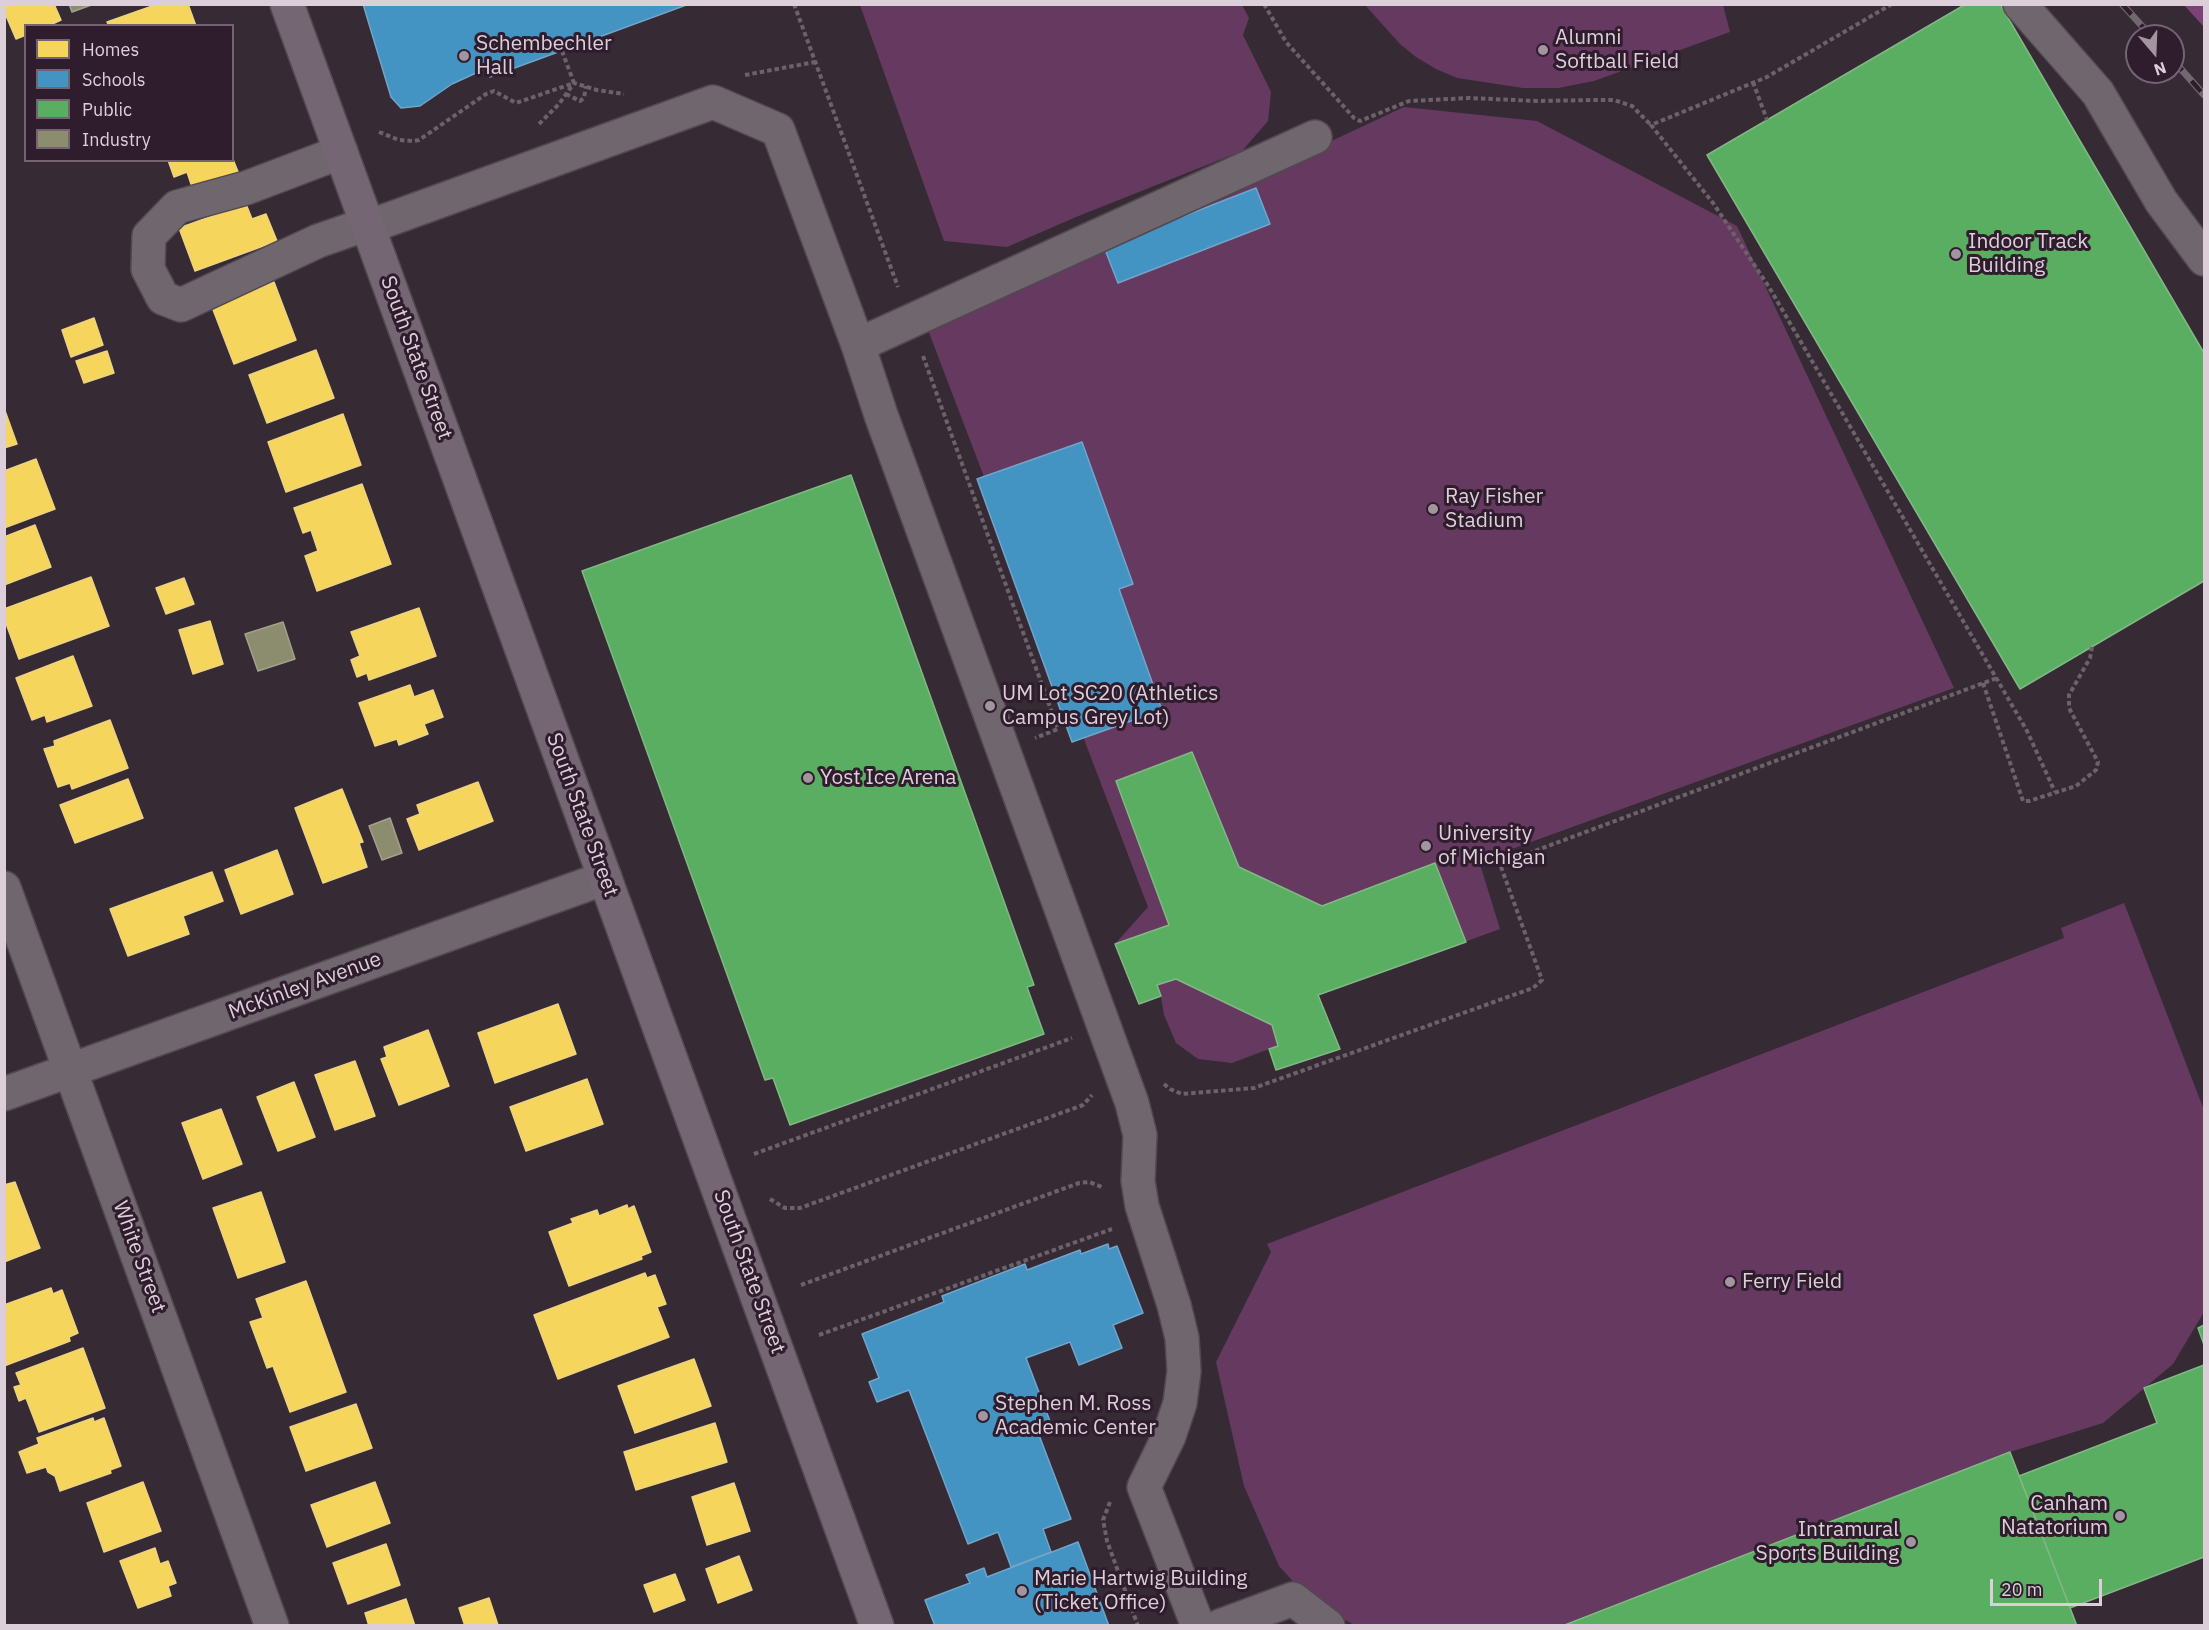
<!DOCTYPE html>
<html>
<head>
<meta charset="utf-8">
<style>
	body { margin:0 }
	#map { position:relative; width:2209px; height:1630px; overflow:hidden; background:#362a34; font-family:"IBM Plex Sans",sans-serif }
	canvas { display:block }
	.frame { position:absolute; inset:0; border:6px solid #dccfda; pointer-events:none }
	.legend { position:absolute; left:24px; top:24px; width:210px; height:138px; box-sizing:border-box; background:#2f1c2d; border:2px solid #746472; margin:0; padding:8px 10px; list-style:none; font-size:18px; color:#dccfda }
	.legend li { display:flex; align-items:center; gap:12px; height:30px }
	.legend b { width:30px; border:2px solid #746472 }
	.north { position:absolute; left:2125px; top:24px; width:60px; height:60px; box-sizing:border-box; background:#2f1c2d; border:2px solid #746472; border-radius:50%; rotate:161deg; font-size:16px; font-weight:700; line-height:24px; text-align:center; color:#dccfda }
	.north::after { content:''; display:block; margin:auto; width:21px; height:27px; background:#a295a0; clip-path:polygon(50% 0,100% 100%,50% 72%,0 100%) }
	.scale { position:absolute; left:1990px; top:1579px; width:112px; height:27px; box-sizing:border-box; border:3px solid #dccfda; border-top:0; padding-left:8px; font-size:18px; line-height:21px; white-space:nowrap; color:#dccfda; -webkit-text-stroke:4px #2f1c2d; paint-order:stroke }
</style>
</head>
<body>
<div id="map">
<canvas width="2209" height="1630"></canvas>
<div class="frame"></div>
<ul class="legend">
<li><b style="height:16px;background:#f6d55c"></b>Homes</li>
<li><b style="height:16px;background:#4393c3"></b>Schools</li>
<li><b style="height:16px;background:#5aae61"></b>Public</li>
<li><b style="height:16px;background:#8c8c6e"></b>Industry</li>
</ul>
<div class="north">N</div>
<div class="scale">20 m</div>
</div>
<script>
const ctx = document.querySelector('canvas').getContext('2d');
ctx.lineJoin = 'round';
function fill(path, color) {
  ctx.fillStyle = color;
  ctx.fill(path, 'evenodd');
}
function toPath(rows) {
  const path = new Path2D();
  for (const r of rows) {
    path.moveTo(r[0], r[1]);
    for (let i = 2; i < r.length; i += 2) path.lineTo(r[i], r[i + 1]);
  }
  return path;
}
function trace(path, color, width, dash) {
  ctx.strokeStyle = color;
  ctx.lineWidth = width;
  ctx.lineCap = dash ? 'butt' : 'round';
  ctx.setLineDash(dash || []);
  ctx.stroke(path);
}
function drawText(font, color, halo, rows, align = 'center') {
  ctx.font = font + ' "IBM Plex Sans",sans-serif';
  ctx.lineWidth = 6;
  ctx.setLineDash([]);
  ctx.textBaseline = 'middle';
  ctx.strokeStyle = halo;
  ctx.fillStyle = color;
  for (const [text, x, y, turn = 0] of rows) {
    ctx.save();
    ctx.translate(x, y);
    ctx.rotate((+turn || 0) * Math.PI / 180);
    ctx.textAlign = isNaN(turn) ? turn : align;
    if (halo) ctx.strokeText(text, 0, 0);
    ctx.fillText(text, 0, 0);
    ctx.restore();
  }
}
fill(toPath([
	[860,5,1242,5,1249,18,1243,35,1271,92,1268,121,1242,151,1076,217,1007,247,944,241],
	[1365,5,1723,5,1730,32,1594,81,1558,88,1523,88,1457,78,1436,69,1416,57,1400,44],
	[1404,107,1537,121,1737,226,1954,688,1479,861,1500,929,1319,995,1340,1049,1276,1070,1269,1049,1232,1063,1198,1059,1176,1043,1164,1015,1161,997,1139,1004,1115,944,1148,907,928,330],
	[2124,903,2204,1110,2204,1312,2173,1364,2103,1423,2010,1452,1562,1625,1354,1625,1309,1599,1279,1566,1244,1486,1216,1362,1271,1252,1267,1244,2064,938,2061,928]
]), '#663a60');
fill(toPath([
	[2184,5,2204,5,2204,27]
]), '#7e4177');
const homes = toPath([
	[4,4,54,4,61,20,48,26,26,26,26,35,16,39,4,11,4,4],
	[158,4,188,4,196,26,109,26,107,22,158,4],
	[232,157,241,179,195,196,187,172,174,177,168,160,232,160,232,157],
	[246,204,252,219,266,214,277,241,195,271,179,228,246,204],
	[274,282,296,340,234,364,212,307,274,282],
	[94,318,103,345,71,357,62,330,94,318],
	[316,350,334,398,267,423,249,375,316,350],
	[107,351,114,373,84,383,76,361,107,351],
	[4,408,17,444,4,448,4,408],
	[343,414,361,465,286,492,268,442,343,414],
	[36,459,55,509,4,528,4,471,36,459],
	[362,484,391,564,317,591,305,556,318,551,311,530,303,533,294,508,362,484],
	[35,525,51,567,4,585,4,537,35,525],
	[91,577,109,626,19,659,4,618,4,609,91,577],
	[184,578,194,604,166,614,156,588,184,578],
	[419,608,436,656,369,680,367,673,357,677,351,660,360,656,351,632,419,608],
	[210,621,223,664,193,674,179,630,210,621],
	[73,656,92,706,47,722,45,715,32,720,16,678,73,656],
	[410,685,414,697,433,690,443,717,424,724,428,734,399,745,397,739,375,746,359,703,410,685],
	[110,720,128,768,72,789,70,783,58,787,44,749,55,746,54,741,110,720],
	[128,779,143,818,75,843,60,805,128,779],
	[478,782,493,821,419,850,407,819,420,814,417,805,478,782],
	[342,789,363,842,359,843,367,867,323,883,295,808,342,789],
	[277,850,293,894,241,914,225,870,277,850],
	[212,872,223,901,183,916,189,934,128,956,110,909,212,872],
	[558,1004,576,1054,495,1083,478,1033,558,1004],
	[428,1030,449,1086,399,1105,381,1059,387,1057,384,1047,428,1030],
	[355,1061,375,1116,335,1130,315,1075,355,1061],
	[587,1079,603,1124,526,1151,510,1107,587,1079],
	[294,1082,315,1137,278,1151,257,1097,294,1082],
	[221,1109,242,1164,203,1179,182,1123,221,1109],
	[15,1182,40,1248,4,1262,4,1185,15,1182],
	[261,1192,285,1262,238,1278,213,1208,261,1192],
	[627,1205,628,1209,634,1206,651,1252,641,1256,642,1259,569,1286,549,1232,573,1223,571,1219,597,1210,599,1216,627,1205],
	[645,1273,647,1278,655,1275,666,1304,657,1307,669,1337,558,1379,534,1315,645,1273],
	[306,1281,346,1392,290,1412,273,1366,267,1368,250,1322,263,1318,256,1299,306,1281],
	[51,1288,53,1294,62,1290,78,1333,69,1337,70,1341,4,1366,4,1305,51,1288],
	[83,1348,105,1408,39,1432,26,1398,19,1401,14,1387,21,1385,16,1373,83,1348],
	[694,1359,711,1406,635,1433,618,1386,694,1359],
	[356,1404,372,1448,306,1471,290,1427,356,1404],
	[93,1418,94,1422,104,1418,121,1466,110,1470,111,1473,60,1491,55,1476,48,1472,46,1467,27,1473,19,1452,39,1444,37,1438,93,1418],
	[715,1423,727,1462,636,1490,624,1452,715,1423],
	[143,1482,161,1531,104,1552,87,1503,143,1482],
	[375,1482,390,1523,327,1547,311,1505,375,1482],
	[734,1483,750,1531,707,1545,692,1497,734,1483],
	[386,1544,400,1585,348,1604,333,1563,386,1544],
	[155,1548,160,1564,168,1561,176,1583,168,1586,171,1596,138,1608,120,1561,155,1548],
	[739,1556,752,1590,718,1603,706,1569,739,1556],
	[675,1574,685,1600,654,1612,644,1585,675,1574],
	[489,1598,498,1625,465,1626,459,1608,489,1598],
	[406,1599,415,1626,369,1626,365,1613,406,1599]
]);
fill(homes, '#f6d55c');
trace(homes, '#eed382', 1.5);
const schools = toPath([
	[363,4,689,4,490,77,487,68,452,84,420,106,401,108,391,97,363,4],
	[1256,188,1270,224,1118,283,1104,247,1256,188],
	[1082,442,1133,584,1119,589,1162,710,1072,742,977,479,1082,442],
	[1108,1244,1109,1249,1117,1246,1143,1313,1113,1325,1122,1348,1079,1365,1070,1342,1026,1358,1053,1429,1039,1435,1071,1519,1043,1529,1051,1552,1011,1567,998,1532,968,1544,909,1390,877,1402,869,1382,879,1378,862,1334,944,1302,942,1296,1025,1264,1027,1270,1080,1250,1081,1254,1108,1244],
	[1078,1542,1109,1626,935,1626,925,1600,970,1583,966,1575,984,1568,987,1577,1078,1542]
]);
fill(schools, '#4393c3');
trace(schools, '#71a5ca', 1.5);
const public = toPath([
	[1966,4,2000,4,2204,353,2204,581,2020,689,1707,155,1966,4],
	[851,475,1034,985,1027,987,1044,1034,790,1125,773,1078,765,1080,582,571,851,475],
	[1192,752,1239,867,1322,906,1435,863,1466,942,1318,995,1340,1049,1276,1070,1269,1049,1278,1046,1272,1025,1176,979,1157,985,1161,996,1139,1004,1115,944,1169,925,1116,781,1192,752],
	[2204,1325,2204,1345,2198,1328,2204,1325],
	[2204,1365,2204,1557,2070,1608,2019,1476,2157,1423,2144,1388,2204,1365],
	[2010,1452,2077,1626,1562,1626,2010,1452]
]);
fill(public, '#5aae61');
trace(public, '#81b885', 1.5);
const industry = toPath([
	[69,4,94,4,72,12,69,4],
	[283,622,295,659,258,671,245,634,283,622],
	[390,818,402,853,382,860,369,826,390,818]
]);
fill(industry, '#8c8c6e');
trace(industry, '#a4a08e', 1.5);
const minor = toPath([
	[2020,4,2098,93,2161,201,2204,259],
	[341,152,246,188,177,207,149,236,148,269,163,298,181,305,318,241,367,224],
	[368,227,713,102,778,130,858,345,881,415,1132,1103,1140,1135,1138,1181,1142,1206,1174,1305,1182,1338,1184,1371,1180,1403,1169,1436,1144,1487,1198,1626],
	[858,345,1315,137],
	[4,888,272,1626],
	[4,1094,605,878],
	[1220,1626,1293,1599,1328,1626]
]);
const major = toPath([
	[287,4,877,1626]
]);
trace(minor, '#524850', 36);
trace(major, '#524850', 36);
trace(toPath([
	[794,4,898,287],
	[1264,4,1286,42,1354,118,1360,121,1409,101,1469,98,1537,101,1595,100,1614,100,1632,106,1651,125],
	[1892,4,1767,77,1651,125,1713,203,1769,287,2027,731,2055,792],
	[745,75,815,62],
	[1753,82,1767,120],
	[566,94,580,101,584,98,586,86],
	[539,124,559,104,574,83,597,90,624,94],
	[379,132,399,140,413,141,419,140,486,94,494,91,516,103,574,83,562,51],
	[923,356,1058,729,1035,738],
	[1983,683,2023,801,2029,801,2076,786,2096,770,2098,762,2069,708,2069,695,2090,658,2092,647],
	[1164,1084,1170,1089,1182,1094,1254,1088,1533,988,1542,980,1500,864,1997,678],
	[754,1154,1072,1038],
	[770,1199,785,1208,800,1208,1083,1105,1092,1095],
	[801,1285,1079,1183,1089,1182,1102,1187],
	[819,1335,1112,1229],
	[1110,1502,1103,1520,1107,1541,1138,1626]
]), '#6b626a', 4, [4.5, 3]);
trace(minor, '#6f666e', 33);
trace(major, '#746672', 33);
const rail = toPath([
	[2122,4,2151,36],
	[2173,60,2204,95]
]);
trace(rail, '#726870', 7);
trace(rail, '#2f1c2d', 4.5, [14]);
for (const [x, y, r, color] of [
	[1543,50,6,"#a295a0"],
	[464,56,6,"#a295a0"],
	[1956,254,6,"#a295a0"],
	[1433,509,6,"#a295a0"],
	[990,706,6,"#a295a0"],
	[808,778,6,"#a295a0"],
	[1426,846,6,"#a295a0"],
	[1730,1282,6,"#a295a0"],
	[983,1416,6,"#a295a0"],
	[2120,1516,6,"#a295a0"],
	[1911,1542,6,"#a295a0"],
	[1022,1591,6,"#a295a0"]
]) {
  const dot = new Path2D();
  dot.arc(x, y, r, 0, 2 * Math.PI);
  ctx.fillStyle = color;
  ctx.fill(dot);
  trace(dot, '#2f1c2d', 2);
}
drawText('21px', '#dccfda', '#2f1c2d', [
	["Alumni",1555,38],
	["Softball Field",1555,62],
	["Schembechler",476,44],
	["Hall",476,68],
	["Indoor Track",1968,242],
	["Building",1968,266],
	["Ray Fisher",1445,497],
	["Stadium",1445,521],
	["UM Lot SC20 (Athletics",1002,694],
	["Campus Grey Lot)",1002,718],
	["Yost Ice Arena",820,778],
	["University",1438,834],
	["of Michigan",1438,858],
	["Ferry Field",1742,1282],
	["Stephen M. Ross",995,1404],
	["Academic Center",995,1428],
	["Canham",2108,1504,"right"],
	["Natatorium",2108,1528,"right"],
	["Intramural",1899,1530,"right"],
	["Sports Building",1899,1554,"right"],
	["Marie Hartwig Building",1034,1579],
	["(Ticket Office)",1034,1603]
], 'left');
drawText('21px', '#dccfda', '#2f1c2d', [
	["South State Street",416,358,70],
	["South State Street",582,815,70],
	["McKinley Avenue",305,986,-20],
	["White Street",139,1257,70],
	["South State Street",749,1272,70]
]);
</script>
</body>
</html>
